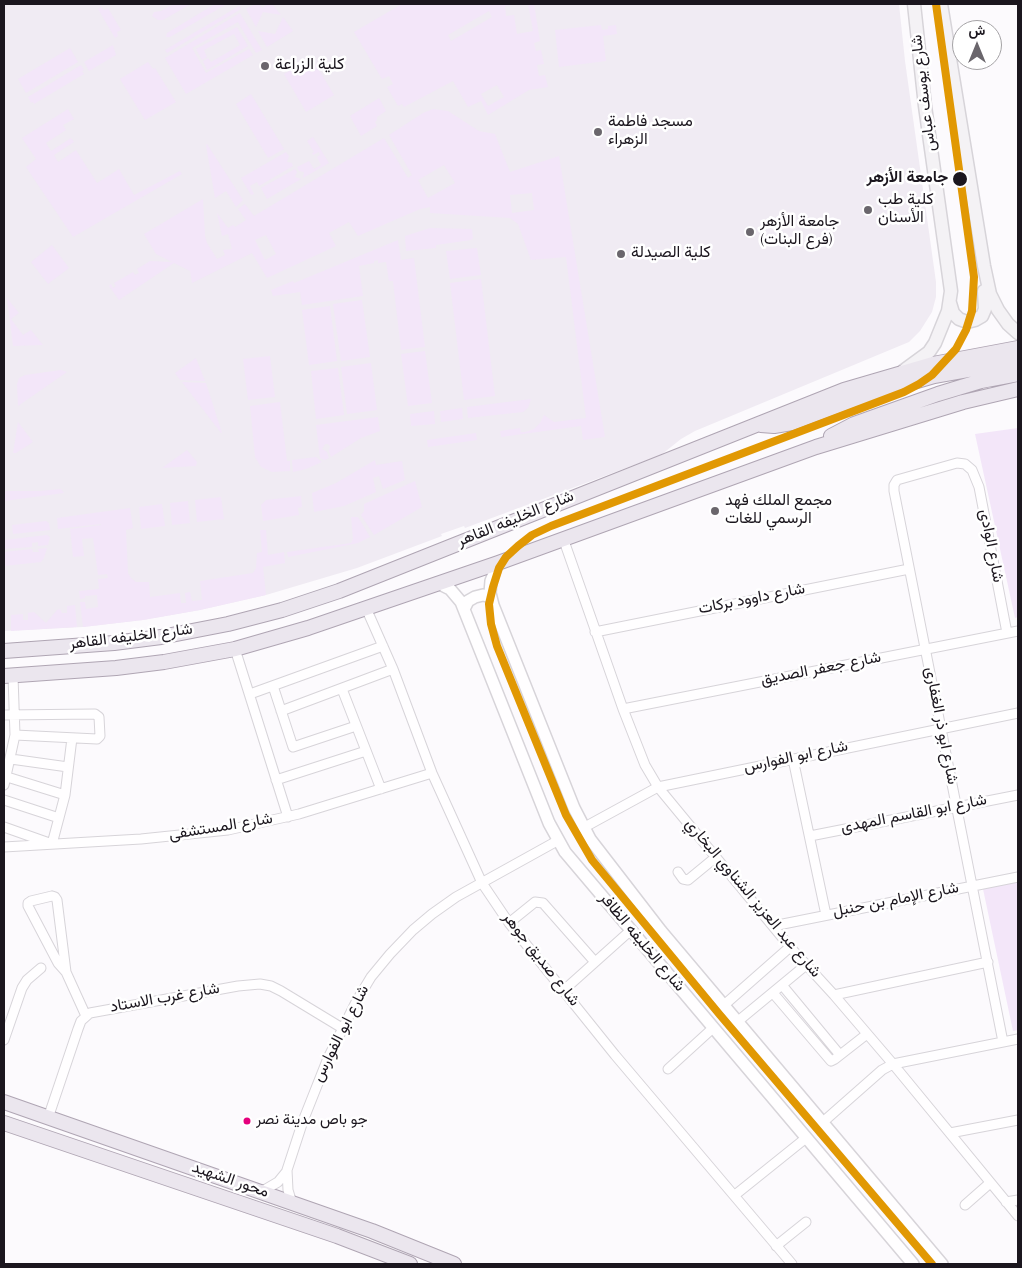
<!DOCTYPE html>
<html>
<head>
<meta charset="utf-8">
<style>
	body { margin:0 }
	#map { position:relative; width:1022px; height:1268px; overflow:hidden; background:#fcfafd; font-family:Spectral,Vazirmatn,serif }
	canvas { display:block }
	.frame { position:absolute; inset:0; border:5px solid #1b161e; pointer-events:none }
	.north { position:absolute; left:952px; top:20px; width:50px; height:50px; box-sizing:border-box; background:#fff; border:1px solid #a4a2a5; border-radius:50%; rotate:0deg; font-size:14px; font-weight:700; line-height:20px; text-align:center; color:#1b161e }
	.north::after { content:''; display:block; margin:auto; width:18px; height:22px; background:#6a666c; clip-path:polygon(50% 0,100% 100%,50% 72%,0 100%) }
</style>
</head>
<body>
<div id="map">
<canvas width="1022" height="1268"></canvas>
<div class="frame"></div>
<div class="north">ش</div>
</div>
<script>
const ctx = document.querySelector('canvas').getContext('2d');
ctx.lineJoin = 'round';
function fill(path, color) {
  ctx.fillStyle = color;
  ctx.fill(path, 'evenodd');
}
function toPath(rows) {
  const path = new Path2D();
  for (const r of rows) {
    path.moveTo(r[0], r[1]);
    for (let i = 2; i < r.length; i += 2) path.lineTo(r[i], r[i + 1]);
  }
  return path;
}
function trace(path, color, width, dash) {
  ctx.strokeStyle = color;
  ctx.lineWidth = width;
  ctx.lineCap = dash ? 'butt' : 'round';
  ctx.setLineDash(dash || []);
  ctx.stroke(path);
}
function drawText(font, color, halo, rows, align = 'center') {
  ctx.font = font + ' Spectral,Vazirmatn,serif';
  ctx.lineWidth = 5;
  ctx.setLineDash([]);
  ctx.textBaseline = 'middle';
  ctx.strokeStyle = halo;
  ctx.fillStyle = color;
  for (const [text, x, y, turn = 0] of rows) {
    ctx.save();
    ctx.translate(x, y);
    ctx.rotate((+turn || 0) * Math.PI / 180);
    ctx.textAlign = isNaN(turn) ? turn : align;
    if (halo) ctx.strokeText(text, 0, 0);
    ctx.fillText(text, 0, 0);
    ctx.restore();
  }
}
fill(toPath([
	[4,4,899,4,905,61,936,282,936,297,932,312,920,331,909,342,695,431,681,439,661,455,465,528,464,526,441,534,442,536,357,568,266,595,200,610,143,620,83,627,4,631]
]), '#f0ebf3');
fill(toPath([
	[174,4,191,4,163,20,158,20,152,16,154,12,161,11],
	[215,4,227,4,170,37,166,37,167,33],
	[255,4,259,4,262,8,268,4,272,4,281,15,263,12,256,27,246,9],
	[402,4,519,4,505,6,506,16,514,15,517,34,533,31,528,4,534,4,540,41,534,43,536,51,541,50,544,64,537,65,539,76,545,75,548,87,529,90,488,115,481,101,468,107,453,81,404,107,402,104,398,106,387,87,393,84,389,76,382,79,354,32],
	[489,11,492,17,451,41,448,35],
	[497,85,504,97,488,106,481,94],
	[239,6,241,9,167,53,165,50],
	[101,7,104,10,108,8,121,30,117,32,118,36,115,38,98,9],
	[240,13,262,50,256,53,238,22,192,48,206,73,249,49,253,55,186,94,165,58],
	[283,17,293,31,267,47,258,31,275,34],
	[601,25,602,30,608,29,608,26,616,25,617,34,603,36,606,61,559,67,555,30],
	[237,27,248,46,207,70,203,61,208,58,211,62,240,45,234,34,204,50,207,57,202,60,196,49],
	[113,45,116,55,89,71,84,62],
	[70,48,78,62,26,93,18,79],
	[312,58,334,95,306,112,284,74],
	[148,62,153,69,155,68,176,102,145,120,120,79],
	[81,65,84,70,82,71,84,74,34,104,33,102,31,103,28,97],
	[251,94,284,149,268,158,236,104],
	[379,98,386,111,377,117,377,120,375,122,377,126,361,136,350,116],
	[68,109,74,119,63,125,66,130,46,143,51,151,71,138,74,142,54,155,58,162,76,150,97,183,119,169,134,195,180,171,182,174,73,237,26,167,36,159,22,138],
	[433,109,448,111,479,131,495,134,510,172,559,156,605,437,583,440,581,426,501,437,500,431,520,428,521,432,525,432,534,429,540,423,544,415,554,422,586,418,566,257,531,260,518,224,510,218,430,213,430,207,420,209,358,236,349,222,329,233,336,246,267,278,252,253,192,283,190,271,174,263,119,300,109,286,111,284,113,288,116,286,114,283,133,272,135,275,139,273,137,269,150,261,172,262,156,254,144,234,203,199,205,236,207,243,217,259,225,255,223,250,232,249,228,234,222,236,217,213,228,228,233,225,235,227,246,220,238,209,245,204,254,216,384,138,408,178,412,175,389,135,423,113],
	[444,165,455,183,428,198,418,180],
	[532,193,534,210,512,213,510,195],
	[266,235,276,254,265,260,255,240],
	[313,137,329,163,303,178,304,172,299,171,297,167,309,161,314,169,321,165,317,157,320,155,319,152,313,155,312,153,314,152,307,141],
	[207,144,243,200,236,207,226,191,215,198,206,145],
	[286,152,289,156,287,162,292,163,293,166,259,186,257,182,250,186,254,194,251,195,241,178],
	[295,169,297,172,295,177,301,179,267,199,261,188],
	[430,228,472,229,473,238,471,240,436,245,436,248,406,251,405,236],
	[398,240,401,260,414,258,425,347,401,350,393,281,389,281,386,262,378,263,378,260,374,261,374,263,359,266,363,296,302,305,300,292,273,296,271,290,293,281,294,283,299,281],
	[52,245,69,268,48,284,31,262],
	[477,248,481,275,450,279,446,251],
	[481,279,495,396,464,400,450,283],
	[7,298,19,313,11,319,23,335,31,330,43,345,13,346],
	[362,300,370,357,341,361,333,304],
	[330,306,337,361,309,365,302,310],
	[425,351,432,403,408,406,401,354],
	[270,356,275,397,248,400,243,359],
	[196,358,205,381,180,380,175,373],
	[371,363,377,410,347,414,341,367],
	[338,368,344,415,316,419,311,371],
	[61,370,67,372,18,406,17,384,19,378,25,375],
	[182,382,206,383,222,433,221,433],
	[531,399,528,408,523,412,468,418,467,407],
	[280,402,287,461,290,461,290,471,272,472,261,467,255,457,250,406],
	[462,408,463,419,441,422,440,411],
	[434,411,435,424,411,426,410,414],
	[378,417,380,431,361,438,331,457,329,451,330,446,328,444,325,444,322,449,327,452,329,458,325,460,320,458,316,425],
	[18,422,33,442,16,453,13,453],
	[1018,428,1018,617,1015,618,975,434],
	[476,433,477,440,428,447,427,440],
	[187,450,197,462,196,466,162,468],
	[316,457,322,462,306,469,293,472,292,460],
	[375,460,376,465,402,461,405,480,383,489,379,476,373,478,376,492,344,506,314,512,312,493,336,483],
	[415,481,422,507,374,535,361,515,364,511,364,504],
	[61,489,64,493,4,501,4,491,40,491],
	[301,496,302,507,298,508,299,515,263,521,261,505,266,500],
	[221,497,224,519,197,522,195,500],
	[188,501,190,523,172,525,170,503],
	[162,504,165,526,141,529,139,507],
	[130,508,133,528,126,530,128,573,131,578,136,582,149,582,150,597,180,593,181,603,186,603,185,593,190,592,192,601,202,600,200,581,253,573,256,568,257,553,262,552,260,530,266,530,268,555,284,552,285,563,263,567,266,595,200,610,143,620,83,627,80,602,85,602,86,609,98,607,97,595,85,596,85,598,80,599,79,591,99,589,98,579,108,578,107,574,98,575,93,538,82,539,84,556,73,557,70,529,101,525,101,524,58,529,57,518],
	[351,517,358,517,370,537,358,543,288,557,287,552,351,543,353,539],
	[46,521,49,523,50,530,13,534,12,525],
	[47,535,50,537,48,545,38,546,38,542,32,543,32,547,4,549,4,540],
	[47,548,44,558,41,562,4,566,4,552,32,549,33,552,39,552,38,549],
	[75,605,77,627,11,631,11,615,23,614,23,620,28,620,28,613,34,612,46,623,57,610,60,609,62,613,67,613,67,606],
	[1018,882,1018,1030,1013,1031,983,889]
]), '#f3e6f9');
const minor = toPath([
	[563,538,623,709,645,765,658,787,790,947,834,995,893,1064,1018,1216],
	[366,608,393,669,432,773,482,883,509,923,615,1055,792,1264],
	[595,632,909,569],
	[235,649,288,817],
	[273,686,293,747,356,726],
	[342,689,381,789],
	[250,694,383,646],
	[623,709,1018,631],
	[281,711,393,669],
	[4,715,95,714,99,717,100,736,97,739,15,735],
	[11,759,68,767],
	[793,759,826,915],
	[4,776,65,795],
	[276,780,366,751],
	[4,785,15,735,13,676],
	[4,800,59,818],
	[4,827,52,844,65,795,72,738],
	[583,828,658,787,1018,713],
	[810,836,1018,795],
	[4,847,141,839,228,830,299,814,432,773],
	[678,872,683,879,688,880,716,857],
	[52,896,55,897,57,900,66,972,58,963,28,906,28,903,31,901,52,896],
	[509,923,535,902,543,903,595,962],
	[773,926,1018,877],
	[66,972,86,1016],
	[782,985,840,1055],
	[564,990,631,930],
	[773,993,831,1061,835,1059,867,1034],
	[834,995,988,962],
	[723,1006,790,947],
	[737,1022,806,965],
	[4,1040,22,988,27,980,41,968],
	[1003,1042,894,491,894,485,897,480,957,463,965,464,972,470,979,487,1007,633],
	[668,1069,713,1028],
	[48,1118,78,1029,81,1021,90,1013,238,986,260,984,271,986,281,991,342,1028],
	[823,1122,882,1070,893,1064,1018,1039],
	[950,1133,1018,1120],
	[259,1191,266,1189,278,1182,287,1171],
	[735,1195,806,1138],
	[1006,1202,1018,1200],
	[292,1203,288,1190,287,1170,303,1121,328,1058,356,1002,371,977,390,954,413,930,432,914,456,897,557,841],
	[965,1205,990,1183],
	[776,1246,806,1222]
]);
const tertiary = toPath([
	[498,563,491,581,490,593,493,605,574,808,590,839,661,931,942,1264],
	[438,583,450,589,461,602,549,823,565,852,913,1264],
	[464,609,468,601,475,597,483,595,491,597]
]);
const secondary = toPath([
	[941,4,984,266,990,294,998,310,1008,324,1018,333],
	[950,303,953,313,959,319,967,322,975,320,982,316,985,309,984,291],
	[903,371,929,352,935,343,948,311,951,291,925,106,914,4]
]);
const primary = toPath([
	[761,425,774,426,792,423,859,398,934,376,1018,361],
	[831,436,854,424,938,394,981,381,1018,374],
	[4,651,114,643,161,637,228,624,282,610,339,591,844,390,933,364,1018,348],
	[4,676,116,668,164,662,235,649,308,628,498,563,816,447,963,402,1018,389],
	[4,1102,372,1231,454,1264],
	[4,1123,337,1236,410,1264]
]);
trace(minor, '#d7d4d9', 11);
trace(tertiary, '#d7d4d9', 14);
trace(secondary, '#d7d4d9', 15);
trace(primary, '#afa5b3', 16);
trace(minor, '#fffeff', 9);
trace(tertiary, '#fffeff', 11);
trace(secondary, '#f4f2f5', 12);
trace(primary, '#ebe6ee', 14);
trace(toPath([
	[932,1264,720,1015,592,860,566,815,497,646,491,624,489,604,493,587,499,568,506,557,518,546,532,535,551,526,904,392,919,384,932,375,956,349,966,330,972,311,974,277,936,4]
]), '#e19803', 8);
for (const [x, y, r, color] of [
	[265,66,5,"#6a666c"],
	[598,132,5,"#6a666c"],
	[960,179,8,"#1b161e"],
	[868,210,5,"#6a666c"],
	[750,232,5,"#6a666c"],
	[621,254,5,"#6a666c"],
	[715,511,5,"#6a666c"],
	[247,1121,4.5,"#e5007d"]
]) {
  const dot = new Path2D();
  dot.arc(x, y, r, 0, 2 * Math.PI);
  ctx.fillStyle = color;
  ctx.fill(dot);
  trace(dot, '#fff', 2);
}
drawText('15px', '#1b161e', '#fff', [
	["جو باص مدينة نصر",256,1121]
], 'left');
drawText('16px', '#1b161e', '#fff', [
	["كلية الزراعة",275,66],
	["مسجد فاطمة",608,123],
	["الزهراء",608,141],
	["كلية طب",878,201],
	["الأسنان",878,219],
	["جامعة الأزهر",760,223],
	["(فرع البنات)",760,241],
	["كلية الصيدلة",631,254],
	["مجمع الملك فهد",725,502],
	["الرسمي للغات",725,520]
], 'left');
drawText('16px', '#1b161e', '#fff', [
	["شارع يوسف عباس",925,93,-97],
	["شارع الخليفه القاهر",516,520,-22],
	["شارع الوادى",990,546,79],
	["شارع داوود بركات",752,600,-11],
	["شارع الخليفه القاهر",131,638,-7],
	["شارع جعفر الصديق",821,670,-11],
	["شارع ابو ذر الغفارى",940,726,79],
	["شارع ابو الفوارس",796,758,-12],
	["شارع ابو القاسم المهدى",914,815,-11],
	["شارع المستشفى",221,828,-9],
	["شارع عبد العزيز الشناوي البخاري",752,899,50],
	["شارع الإمام بن حنبل",896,901,-11],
	["شارع الخليفه الظافر",641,943,50],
	["شارع صديق جوهر",540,960,52],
	["شارع غرب الاستاد",165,999,-10],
	["شارع ابو الفوارس",342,1034,-63],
	["محور الشهيد",230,1181,19]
]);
drawText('bold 16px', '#1b161e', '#fff', [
	["جامعة الأزهر",948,179]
], 'right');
</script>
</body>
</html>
